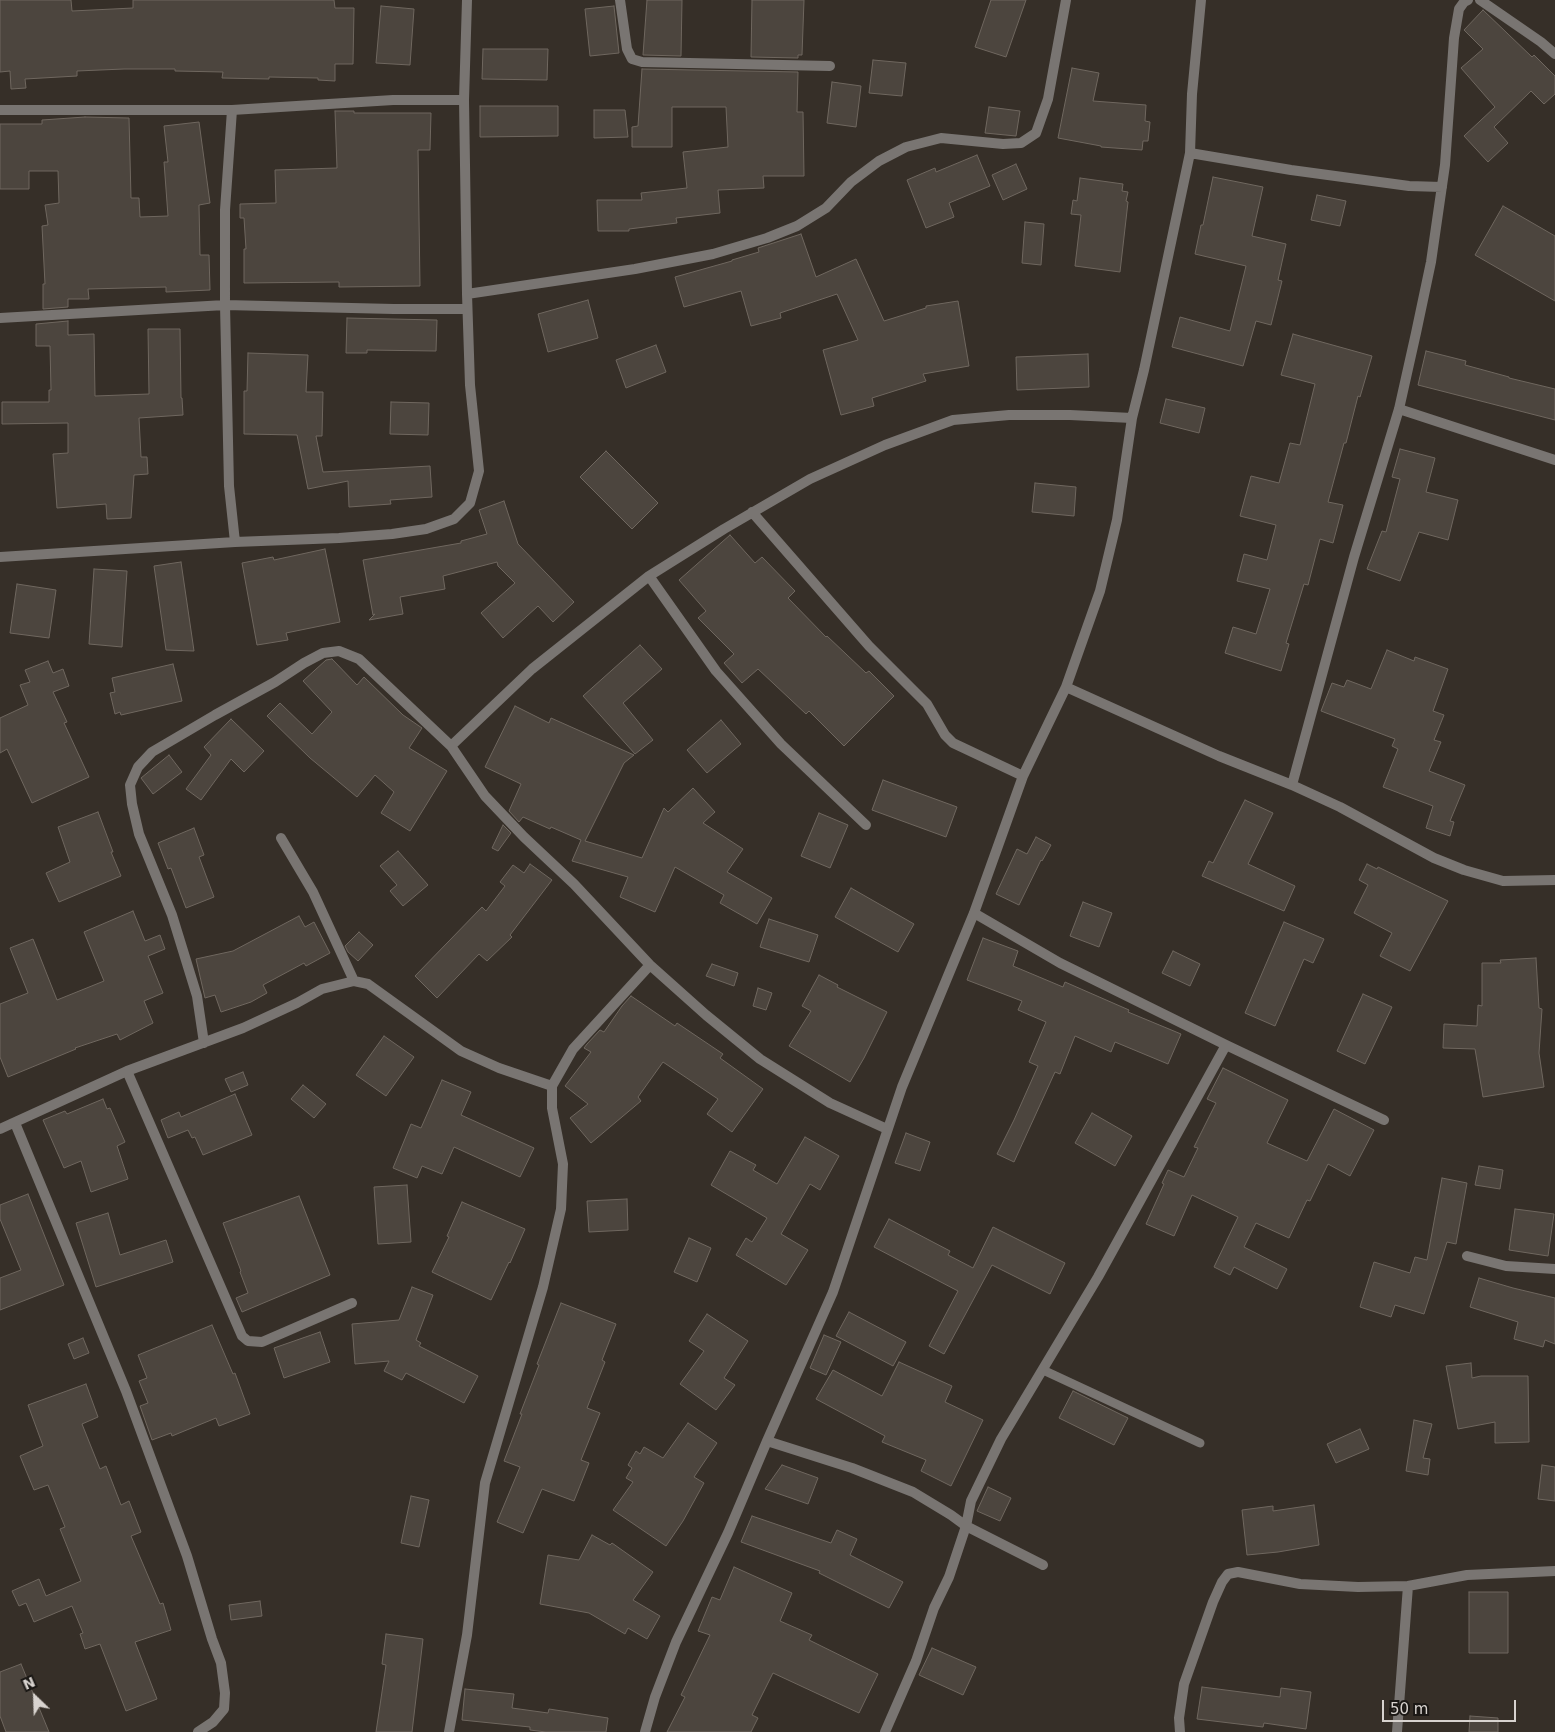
<!DOCTYPE html>
<html>
<head>
<meta charset="utf-8">
<style>
	body { margin:0 }
	#map { position:relative; width:1555px; height:1732px; overflow:hidden; background:#362f28; font-family:"DejaVu Sans",sans-serif }
	canvas { display:block }
	.north { position:absolute; left:10px; top:1672px; width:50px; height:50px; -webkit-text-stroke:4px #1b1815; paint-order:stroke; rotate:336deg; font-size:14px; font-weight:700; line-height:20px; text-align:center; color:#d8d3cf }
	.north::after { content:''; display:block; margin:auto; width:18px; height:22px; background:#d8d3cf; clip-path:polygon(50% 0,100% 100%,50% 72%,0 100%) }
	.scale { position:absolute; left:1382px; top:1700px; width:134px; height:22px; box-sizing:border-box; border:2px solid #d8d3cf; border-top:0; padding-left:6px; font-size:15px; line-height:18px; white-space:nowrap; color:#d8d3cf; -webkit-text-stroke:4px #1b1815; paint-order:stroke }
</style>
</head>
<body>
<div id="map">
<canvas width="1555" height="1732"></canvas>
<div class="north">N</div>
<div class="scale">50 m</div>
</div>
<script>
const ctx = document.querySelector('canvas').getContext('2d');
ctx.lineJoin = 'round';
function fill(path, color) {
  ctx.fillStyle = color;
  ctx.fill(path, 'evenodd');
}
function toPath(rows) {
  const path = new Path2D();
  for (const r of rows) {
    path.moveTo(r[0], r[1]);
    for (let i = 2; i < r.length; i += 2) path.lineTo(r[i], r[i + 1]);
  }
  return path;
}
function trace(path, color, width, dash) {
  ctx.strokeStyle = color;
  ctx.lineWidth = width;
  ctx.lineCap = dash ? 'butt' : 'round';
  ctx.setLineDash(dash || []);
  ctx.stroke(path);
}
const building = toPath([
	[0,0,71,0,72,11,133,8,133,0,334,0,335,8,354,8,353,64,335,64,335,81,318,80,318,78,269,77,269,79,222,78,223,72,175,71,175,69,124,69,77,71,77,76,25,79,26,88,11,89,10,71,0,72,0,0],
	[647,0,682,0,681,56,643,55,647,0],
	[752,0,804,0,802,55,798,55,798,58,751,57,752,0],
	[991,0,1026,0,1006,57,975,47,991,0],
	[381,6,414,9,410,65,376,63,381,6],
	[614,6,619,53,590,56,585,9,614,6],
	[1483,10,1532,57,1534,55,1555,76,1555,94,1544,104,1531,91,1494,127,1508,143,1488,162,1464,136,1495,107,1461,68,1483,49,1464,30,1483,10],
	[483,49,548,49,547,80,482,79,483,49],
	[873,60,906,63,902,96,869,93,873,60],
	[1072,68,1099,73,1093,101,1146,105,1145,121,1150,122,1148,141,1143,141,1142,150,1101,147,1101,146,1058,138,1072,68],
	[642,69,798,72,797,112,803,112,804,176,763,176,764,188,718,190,720,213,676,218,677,223,629,229,629,231,598,231,597,200,642,200,641,193,687,188,683,152,728,147,726,107,672,107,672,147,632,147,632,127,638,126,642,69],
	[832,82,861,86,856,127,827,123,832,82],
	[480,106,558,106,558,136,480,137,480,106],
	[989,107,1020,111,1016,136,985,133,989,107],
	[594,110,625,110,628,137,594,138,594,110],
	[335,111,354,111,354,113,431,113,430,150,418,150,420,286,339,287,339,282,244,283,244,249,246,249,244,218,240,218,240,204,276,203,275,170,337,168,335,111],
	[85,117,129,118,131,198,139,198,140,217,168,216,164,162,168,162,164,126,199,122,210,203,199,205,200,255,209,255,210,290,166,292,166,287,88,289,89,299,68,299,68,307,43,309,43,284,45,284,42,226,48,225,45,205,59,203,58,171,29,171,29,189,0,189,0,124,42,124,42,120,85,117],
	[977,155,990,186,949,203,954,217,926,228,907,180,935,168,936,172,977,155],
	[1016,164,1027,189,1003,200,992,175,1016,164],
	[1213,177,1263,187,1252,236,1286,244,1278,280,1282,281,1271,325,1256,321,1243,366,1172,347,1180,317,1230,331,1246,266,1195,254,1201,225,1203,225,1213,177],
	[1080,178,1123,184,1122,191,1128,192,1126,201,1128,202,1120,272,1075,266,1081,215,1071,214,1073,200,1077,201,1080,178],
	[1317,195,1346,201,1340,226,1311,220,1317,195],
	[1503,206,1555,236,1555,301,1475,255,1503,206],
	[1025,222,1044,224,1041,265,1022,263,1025,222],
	[801,234,816,277,856,259,884,321,926,308,926,306,958,301,969,366,923,374,926,381,872,398,874,406,841,415,823,350,858,340,837,294,780,313,781,318,751,326,741,291,684,307,675,277,732,261,732,260,759,252,758,248,801,234],
	[588,300,598,338,548,352,538,314,588,300],
	[347,318,437,320,436,351,367,350,367,353,346,353,347,318],
	[68,321,68,335,94,334,95,396,149,394,148,329,180,329,181,398,182,398,183,415,139,418,141,457,147,457,148,474,134,475,131,518,107,519,106,504,57,508,53,454,68,453,68,423,2,424,2,402,49,402,49,390,51,390,50,346,36,346,36,324,68,321],
	[1293,334,1372,356,1360,397,1358,396,1346,443,1344,443,1328,502,1343,505,1333,543,1320,539,1308,585,1304,584,1286,643,1289,644,1281,671,1225,653,1233,627,1256,634,1270,589,1237,581,1244,554,1267,560,1276,525,1240,516,1251,476,1279,483,1290,443,1300,445,1315,384,1281,375,1293,334],
	[656,345,666,372,626,388,616,360,656,345],
	[1426,351,1466,361,1465,365,1509,377,1509,378,1555,389,1555,420,1418,385,1426,351],
	[248,353,308,355,306,392,323,392,322,436,316,436,323,472,430,466,432,497,390,500,391,504,349,507,348,481,308,489,297,435,244,434,244,391,247,391,248,353],
	[1088,354,1089,387,1017,390,1016,357,1088,354],
	[1166,399,1205,408,1199,433,1160,423,1166,399],
	[391,402,429,403,428,435,390,434,391,402],
	[1400,449,1435,458,1426,492,1458,500,1448,540,1419,532,1400,581,1367,569,1382,531,1386,532,1400,479,1392,477,1400,449],
	[606,451,658,503,632,529,580,477,606,451],
	[1035,483,1076,487,1074,516,1032,512,1035,483],
	[504,501,518,544,574,602,553,622,538,606,503,638,481,613,515,583,498,566,497,562,443,576,445,589,400,597,403,614,369,620,375,614,373,615,363,560,461,543,461,541,487,534,479,510,504,501],
	[730,535,755,563,762,557,795,591,788,598,826,637,827,636,866,673,869,671,894,696,844,746,809,711,806,714,758,669,742,683,724,663,734,654,698,618,706,611,679,580,730,535],
	[325,549,340,622,286,633,288,640,257,645,242,563,273,557,274,560,325,549],
	[181,562,193,644,194,651,166,650,154,566,181,562],
	[94,569,127,571,122,647,89,644,94,569],
	[17,584,56,590,49,638,10,633,17,584],
	[640,645,662,669,623,703,653,740,635,754,583,696,640,645],
	[1387,650,1414,661,1415,657,1448,669,1433,711,1444,715,1434,740,1441,742,1429,771,1465,785,1450,821,1454,822,1450,836,1426,828,1433,806,1383,787,1398,749,1392,746,1395,739,1321,711,1332,683,1344,687,1347,680,1371,689,1387,650],
	[332,659,357,685,364,677,403,715,422,728,409,748,447,771,410,831,381,813,394,792,375,775,357,797,310,758,267,716,280,703,312,734,332,712,303,681,326,660,332,659],
	[48,661,53,673,63,669,69,686,53,692,67,722,64,723,89,777,32,803,7,749,0,753,0,718,28,705,20,685,30,682,25,670,48,661],
	[173,664,182,701,121,715,120,712,115,714,110,693,115,692,112,678,173,664],
	[515,706,549,723,551,718,634,755,624,763,585,841,642,858,664,808,668,812,693,788,715,812,703,823,743,849,727,872,772,898,757,924,720,903,724,895,675,867,655,912,620,897,628,877,572,861,581,840,551,827,550,829,523,817,519,822,509,811,521,784,485,767,515,706],
	[231,719,264,751,244,772,231,759,201,800,186,789,211,755,204,747,231,719],
	[721,720,741,744,707,773,687,750,721,720],
	[169,755,182,772,153,794,141,778,169,755],
	[883,780,957,807,946,837,872,810,883,780],
	[1245,800,1273,813,1248,864,1295,886,1284,911,1202,876,1209,861,1213,863,1245,800],
	[98,812,113,852,111,852,121,876,59,902,46,873,70,862,58,827,98,812],
	[819,813,848,825,830,868,801,856,819,813],
	[503,825,511,833,498,851,492,848,503,825],
	[194,828,204,855,199,857,214,897,186,908,171,868,168,869,158,843,194,828],
	[1036,837,1051,845,1042,861,1041,860,1019,905,996,894,1017,849,1027,854,1036,837],
	[398,851,428,885,403,906,390,891,397,885,380,866,398,851],
	[530,864,552,880,510,935,512,937,487,961,479,954,437,998,415,976,482,907,486,911,505,886,500,882,513,865,524,873,530,864],
	[1367,864,1377,869,1378,867,1448,901,1410,971,1380,956,1392,933,1354,913,1368,885,1359,880,1367,864],
	[851,888,914,924,898,952,835,917,851,888],
	[1083,902,1112,913,1099,947,1070,936,1083,902],
	[133,911,145,941,160,935,165,949,148,956,163,993,144,1001,153,1023,120,1040,117,1034,75,1048,76,1049,8,1077,0,1057,0,1004,28,993,10,948,33,939,57,1000,104,981,84,932,133,911],
	[299,916,305,927,314,922,330,953,306,966,304,963,263,985,267,993,251,1002,221,1012,215,995,205,998,196,959,233,951,299,916],
	[769,919,818,935,809,962,760,947,769,919],
	[1284,922,1324,939,1313,963,1304,959,1275,1026,1245,1013,1284,922],
	[359,932,373,945,358,961,348,952,345,946,359,932],
	[983,938,1018,951,1013,966,1063,987,1065,982,1129,1010,1128,1012,1181,1034,1168,1064,1115,1042,1111,1052,1075,1036,1060,1074,1055,1072,1014,1162,997,1154,1014,1120,1038,1066,1029,1062,1046,1022,1018,1010,1022,1001,967,980,983,938],
	[1173,951,1200,964,1190,986,1162,973,1173,951],
	[1536,958,1539,1008,1542,1009,1539,1053,1544,1087,1483,1097,1475,1049,1443,1048,1444,1024,1477,1026,1478,1005,1482,1006,1482,963,1501,963,1500,960,1536,958],
	[712,964,738,973,734,986,706,976,712,964],
	[819,975,838,985,837,987,887,1012,864,1058,850,1082,789,1046,811,1011,802,1006,819,975],
	[758,988,772,993,766,1010,753,1006,758,988],
	[1363,994,1392,1007,1365,1064,1337,1051,1363,994],
	[631,996,675,1026,677,1023,723,1054,720,1058,763,1089,732,1132,707,1114,718,1099,663,1062,638,1097,641,1101,591,1143,570,1118,588,1104,565,1086,591,1052,584,1048,587,1044,600,1030,604,1032,622,1006,631,996],
	[384,1036,414,1057,386,1096,356,1075,384,1036],
	[1223,1068,1288,1100,1267,1143,1307,1161,1334,1109,1374,1130,1350,1176,1328,1164,1310,1201,1307,1200,1289,1238,1256,1223,1244,1247,1287,1269,1277,1289,1234,1267,1230,1275,1214,1267,1238,1217,1192,1195,1174,1236,1146,1224,1164,1184,1162,1183,1168,1170,1184,1177,1198,1148,1194,1147,1216,1103,1207,1099,1223,1068],
	[243,1072,248,1085,231,1092,225,1079,243,1072],
	[442,1080,471,1092,461,1115,534,1148,520,1177,454,1147,442,1174,422,1166,417,1178,393,1168,411,1124,421,1128,442,1080],
	[303,1085,326,1104,314,1118,291,1099,303,1085],
	[235,1094,252,1135,203,1155,195,1137,192,1138,188,1130,168,1138,161,1120,179,1112,181,1117,235,1094],
	[103,1099,107,1109,110,1108,125,1142,117,1146,128,1179,91,1192,81,1161,64,1168,43,1120,65,1111,67,1114,103,1099],
	[1092,1113,1132,1136,1115,1166,1075,1143,1092,1113],
	[906,1133,930,1142,920,1171,895,1163,906,1133],
	[805,1137,839,1156,820,1190,810,1184,781,1234,808,1250,786,1285,736,1255,746,1238,752,1242,767,1218,711,1185,730,1151,756,1165,753,1170,777,1184,805,1137],
	[1479,1166,1503,1170,1500,1189,1475,1185,1479,1166],
	[1442,1178,1467,1183,1456,1244,1447,1242,1424,1314,1395,1305,1391,1317,1360,1307,1374,1262,1410,1273,1415,1257,1427,1260,1442,1178],
	[407,1185,411,1242,378,1244,374,1187,407,1185],
	[28,1194,64,1285,0,1310,0,1278,21,1270,0,1219,0,1205,28,1194],
	[299,1196,330,1275,242,1312,236,1298,248,1293,240,1272,241,1271,223,1223,299,1196],
	[627,1199,628,1230,589,1232,587,1201,627,1199],
	[462,1202,525,1229,510,1263,509,1262,491,1300,432,1272,449,1237,447,1236,462,1202],
	[1515,1209,1554,1214,1548,1256,1509,1250,1515,1209],
	[108,1213,120,1255,166,1240,173,1262,96,1287,76,1223,108,1213],
	[889,1219,950,1251,948,1255,973,1268,993,1227,1065,1263,1050,1294,992,1265,944,1354,929,1346,958,1291,874,1247,889,1219],
	[689,1238,711,1248,697,1282,674,1272,689,1238],
	[1479,1278,1513,1288,1555,1298,1555,1344,1545,1340,1543,1347,1514,1339,1518,1322,1470,1307,1479,1278],
	[412,1287,433,1295,416,1340,421,1343,419,1346,478,1376,464,1403,406,1373,402,1380,384,1371,389,1361,355,1364,352,1324,399,1320,412,1287],
	[561,1303,616,1324,602,1360,605,1362,587,1408,600,1413,581,1460,589,1463,574,1501,542,1489,523,1533,497,1522,520,1467,504,1461,522,1414,520,1414,539,1365,537,1364,561,1303],
	[849,1312,906,1342,893,1366,836,1336,849,1312],
	[707,1314,748,1341,724,1378,735,1385,716,1410,680,1384,704,1351,689,1341,707,1314],
	[212,1325,233,1374,235,1373,250,1414,219,1426,216,1418,172,1436,171,1433,152,1440,140,1406,148,1403,139,1381,147,1378,138,1355,212,1325],
	[320,1332,330,1362,284,1378,274,1348,320,1332],
	[824,1335,841,1342,826,1375,810,1368,824,1335],
	[83,1338,89,1353,74,1359,68,1344,83,1338],
	[899,1362,952,1386,945,1402,983,1420,951,1486,921,1471,926,1460,882,1442,885,1436,816,1399,833,1370,882,1396,899,1362],
	[1471,1363,1472,1378,1481,1376,1528,1376,1529,1442,1495,1443,1495,1422,1458,1429,1446,1366,1471,1363],
	[86,1384,98,1417,82,1424,100,1469,106,1466,121,1505,129,1501,141,1532,131,1536,160,1604,163,1603,171,1630,135,1642,157,1699,126,1711,100,1644,85,1649,80,1634,83,1633,72,1606,34,1622,26,1603,19,1606,12,1591,39,1579,46,1596,81,1581,60,1529,65,1527,48,1485,34,1490,20,1456,43,1446,28,1405,86,1384],
	[1073,1391,1128,1418,1114,1445,1059,1418,1073,1391],
	[1414,1420,1432,1424,1423,1458,1430,1459,1428,1475,1406,1471,1414,1420],
	[688,1423,717,1443,694,1477,704,1483,683,1521,666,1546,613,1510,633,1482,626,1478,632,1468,628,1465,636,1451,640,1454,644,1447,663,1458,688,1423],
	[1360,1429,1369,1449,1336,1463,1327,1444,1360,1429],
	[782,1465,818,1478,808,1504,765,1489,782,1465],
	[1542,1465,1555,1467,1555,1501,1538,1499,1542,1465],
	[988,1487,1011,1498,1000,1521,977,1511,988,1487],
	[411,1496,429,1500,419,1547,401,1543,411,1496],
	[1314,1505,1319,1545,1278,1552,1247,1555,1242,1510,1273,1506,1273,1511,1314,1505],
	[752,1516,831,1543,837,1530,857,1539,850,1555,903,1582,889,1608,819,1573,820,1571,741,1542,752,1516],
	[592,1535,610,1545,612,1543,653,1572,633,1600,660,1616,647,1639,628,1628,625,1634,589,1613,540,1604,548,1555,579,1560,592,1535],
	[734,1567,792,1593,780,1621,812,1635,809,1640,878,1674,859,1713,773,1673,752,1715,758,1718,751,1732,667,1732,685,1697,681,1695,710,1635,698,1631,712,1597,720,1600,734,1567],
	[1469,1592,1508,1592,1508,1653,1469,1653,1469,1592],
	[260,1601,262,1616,231,1620,229,1605,260,1601],
	[386,1634,423,1639,412,1732,376,1732,386,1665,382,1664,386,1634],
	[932,1648,976,1667,963,1695,919,1675,932,1648],
	[21,1664,49,1732,6,1732,0,1716,0,1672,21,1664],
	[1202,1687,1280,1697,1281,1688,1311,1692,1306,1729,1264,1723,1263,1727,1197,1719,1202,1687],
	[465,1689,514,1694,512,1708,548,1713,549,1709,608,1718,606,1732,546,1732,530,1730,530,1727,462,1720,465,1689],
	[1470,1716,1498,1718,1498,1732,1469,1732,1470,1716]
]);
fill(building, '#4c453e');
trace(building, '#6f675f', 1);
trace(toPath([
	[1043,1370,1200,1443]
]), '#797572', 9);
trace(toPath([
	[620,0,627,49,632,59,642,62,830,66],
	[1480,0,1541,42,1555,54],
	[0,110,232,110,393,100,464,100],
	[1190,153,1291,170,1409,186,1442,187],
	[467,294,635,269,713,254,767,238,797,226,826,208,851,182,879,161,906,147,941,138,1003,144,1021,143,1036,133,1048,99,1066,0],
	[0,318,225,305,394,309,467,309],
	[1399,409,1555,460],
	[752,512,869,646,927,704,945,735,953,743,1023,776],
	[235,542,339,538,392,534,426,529,454,519,470,503,479,471,470,385,467,294,464,100,467,0],
	[0,557,235,542,229,486,225,305,225,210,232,110],
	[649,576,716,671,781,744,866,825],
	[1066,687,1219,756,1292,785,1340,807,1434,858,1464,870,1503,881,1555,880],
	[451,746,532,669,649,576,724,529,810,479,885,445,953,420,1009,415,1070,415,1132,418],
	[1292,785,1354,557,1399,409,1416,333,1431,262,1445,165,1454,38,1459,9,1464,2,1468,0],
	[281,838,313,892,354,981],
	[974,913,1060,963,1226,1045,1384,1120],
	[204,1043,197,996,172,915,139,834,132,804,130,785,138,767,152,752,215,715,275,682,304,663,323,653,339,651,359,659,451,746,485,796,524,837,574,884,650,965,706,1015,760,1059,830,1103,887,1129],
	[127,1071,242,1336,248,1341,262,1342,352,1303],
	[15,1123,126,1391,187,1556,212,1639,221,1663,225,1693,224,1709,213,1722,198,1732],
	[0,1129,127,1071,243,1028,297,1003,322,989,354,981,368,984,461,1051,499,1068,552,1086],
	[1467,1256,1506,1266,1555,1269],
	[767,1441,852,1468,913,1492,951,1515,966,1526,949,1577,934,1608,916,1661,885,1732],
	[1043,1565,966,1526,971,1501,1001,1439,1098,1277,1226,1045],
	[449,1732,467,1635,485,1483,543,1287,561,1209,563,1164,552,1108,552,1086,573,1049,650,965],
	[645,1732,655,1697,676,1642,728,1533,767,1441,833,1292,902,1087,974,913,1023,776,1066,687,1100,591,1117,520,1132,418,1144,370,1190,153,1192,94,1201,0],
	[1180,1732,1179,1718,1184,1684,1213,1602,1222,1582,1228,1574,1238,1572,1300,1584,1358,1587,1408,1586,1467,1575,1555,1571],
	[1397,1732,1408,1586]
]), '#797572', 10);
</script>
</body>
</html>
